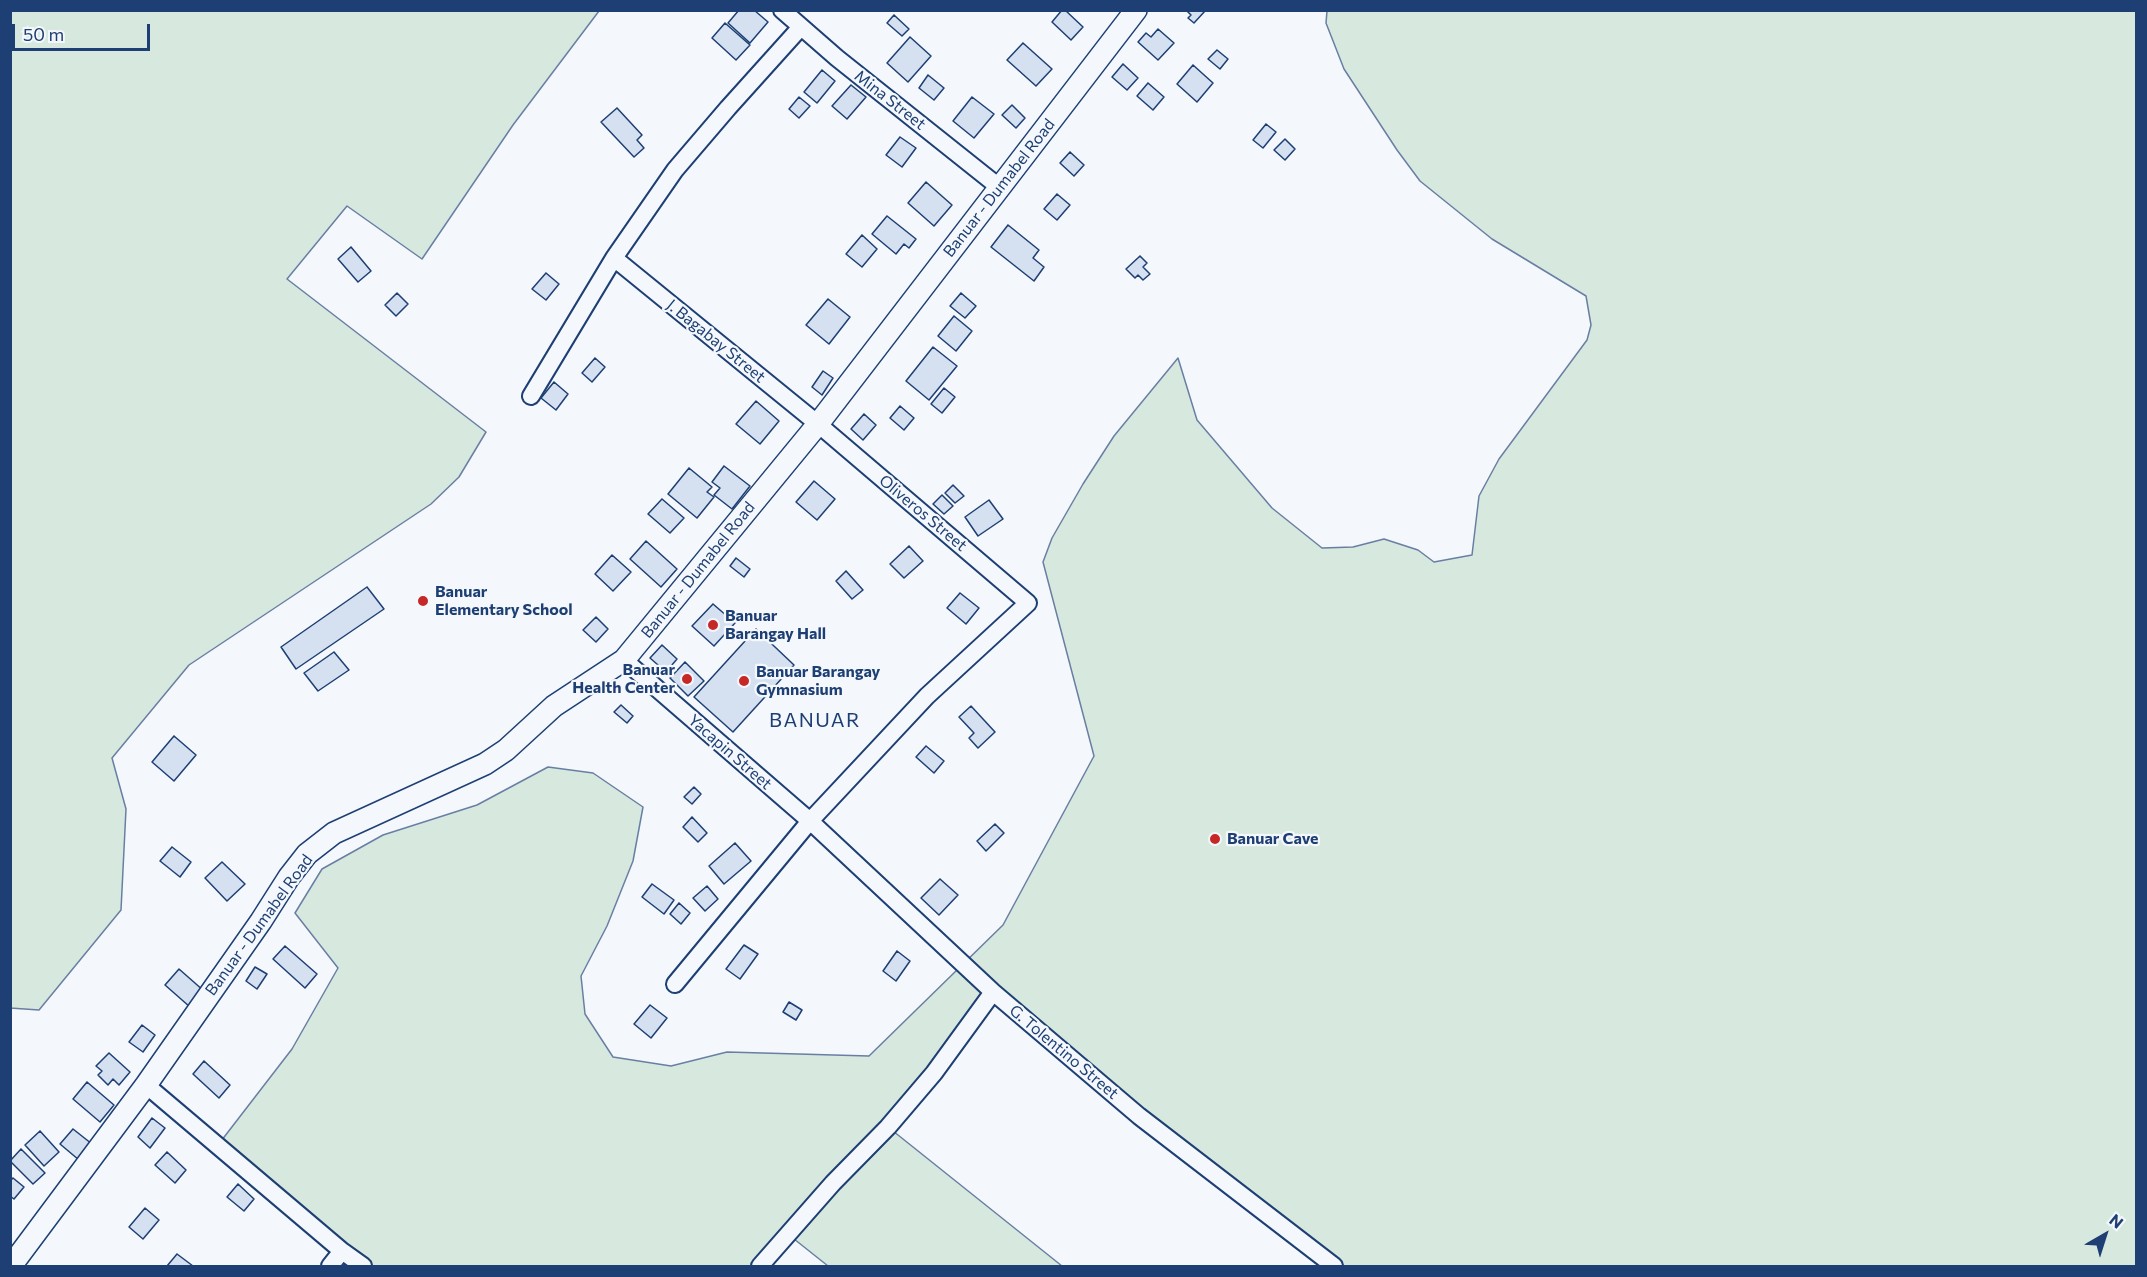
<!DOCTYPE html>
<html>
<head>
<meta charset="utf-8">
<style>
	body { margin:0 }
	#map { position:relative; width:2147px; height:1277px; overflow:hidden; background:#f4f7fb; font-family:Commissioner,sans-serif }
	canvas { display:block }
	.frame { position:absolute; inset:0; border:12px solid #1d3f73; pointer-events:none }
	.north { position:absolute; left:2075px; top:1205px; width:60px; height:60px; -webkit-text-stroke:4px #f4f7fb; paint-order:stroke; rotate:39deg; font-size:16px; font-weight:700; line-height:24px; text-align:center; color:#1d3f73 }
	.north::after { content:''; display:block; margin:auto; width:21px; height:27px; background:#1d3f73; clip-path:polygon(50% 0,100% 100%,50% 72%,0 100%) }
	.scale { position:absolute; left:12px; top:24px; width:138px; height:27px; box-sizing:border-box; border:3px solid #1d3f73; border-top:0; padding-left:8px; font-size:18px; line-height:21px; white-space:nowrap; color:#1d3f73; -webkit-text-stroke:4px #f4f7fb; paint-order:stroke }
</style>
</head>
<body>
<div id="map">
<canvas width="2147" height="1277"></canvas>
<div class="frame"></div>
<div class="north">N</div>
<div class="scale">50 m</div>
</div>
<script>
const ctx = document.querySelector('canvas').getContext('2d');
ctx.lineJoin = 'round';
function fill(path, color) {
  ctx.fillStyle = color;
  ctx.fill(path, 'evenodd');
}
function toPath(rows) {
  const path = new Path2D();
  for (const r of rows) {
    path.moveTo(r[0], r[1]);
    for (let i = 2; i < r.length; i += 2) path.lineTo(r[i], r[i + 1]);
  }
  return path;
}
function trace(path, color, width, dash) {
  ctx.strokeStyle = color;
  ctx.lineWidth = width;
  ctx.lineCap = dash ? 'butt' : 'round';
  ctx.setLineDash(dash || []);
  ctx.stroke(path);
}
function drawText(font, color, halo, rows, align = 'center') {
  ctx.font = font + ' Commissioner,sans-serif';
  ctx.lineWidth = 4.5;
  ctx.setLineDash([]);
  ctx.textBaseline = 'middle';
  ctx.strokeStyle = halo;
  ctx.fillStyle = color;
  for (const [text, x, y, turn = 0] of rows) {
    ctx.save();
    ctx.translate(x, y);
    ctx.rotate((+turn || 0) * Math.PI / 180);
    ctx.textAlign = isNaN(turn) ? turn : align;
    if (halo) ctx.strokeText(text, 0, 0);
    ctx.fillText(text, 0, 0);
    ctx.restore();
  }
}
const green = toPath([
	[10,11,599,11,513,125,422,259,347,206,287,279,486,432,459,477,431,504,189,665,112,758,126,809,121,910,39,1010,10,1008,10,11],
	[1327,11,2136,11,2136,1266,1334,1266,994,992,888,1127,1062,1266,828,1266,789,1235,760,1266,362,1266,218,1145,292,1049,338,968,295,913,322,869,383,835,477,805,548,767,593,773,643,807,633,861,607,926,581,976,585,1014,613,1057,671,1066,727,1052,869,1056,1003,925,1094,756,1043,562,1052,538,1083,484,1114,436,1178,358,1197,420,1272,508,1322,548,1353,547,1384,539,1418,550,1434,562,1472,555,1479,496,1499,459,1587,340,1591,325,1586,296,1492,239,1420,181,1397,150,1344,69,1326,23,1327,11]
]);
fill(green, '#d7e8df');
trace(green, '#687fa3', 1.5);
const building = toPath([
	[739,10,754,10,768,22,750,43,728,23,739,10],
	[1062,10,1065,10,1083,27,1071,40,1052,22,1062,10],
	[1186,10,1205,10,1205,11,1194,23,1188,18,1191,15,1186,10],
	[894,15,909,29,902,36,887,23,894,15],
	[725,23,750,45,736,60,712,38,725,23],
	[1158,29,1174,43,1158,60,1138,42,1146,33,1151,37,1158,29],
	[910,37,931,56,908,82,887,63,910,37],
	[1023,43,1052,69,1036,86,1007,60,1023,43],
	[1217,50,1228,59,1220,69,1208,59,1217,50],
	[1123,64,1138,78,1127,90,1112,77,1123,64],
	[1193,65,1213,83,1197,102,1177,84,1193,65],
	[822,70,835,81,817,103,804,92,822,70],
	[928,75,944,88,934,100,919,88,928,75],
	[1148,83,1164,97,1153,110,1137,96,1148,83],
	[851,85,866,97,847,119,832,106,851,85],
	[799,97,810,106,799,118,789,109,799,97],
	[972,97,994,114,974,138,953,121,972,97],
	[1012,105,1025,118,1016,128,1002,115,1012,105],
	[617,108,642,135,637,140,644,148,634,157,601,122,617,108],
	[1266,124,1276,132,1263,148,1253,140,1266,124],
	[900,137,916,148,902,167,886,155,900,137],
	[1285,139,1295,149,1285,160,1274,150,1285,139],
	[1070,152,1084,165,1074,176,1060,163,1070,152],
	[926,182,952,205,934,226,908,203,926,182],
	[1057,194,1070,205,1057,220,1044,209,1057,194],
	[887,216,916,239,909,248,904,244,896,254,872,234,887,216],
	[1008,225,1039,250,1033,258,1044,267,1034,281,991,247,1008,225],
	[862,235,877,249,862,267,846,254,862,235],
	[351,247,371,271,358,282,338,259,351,247],
	[1140,256,1147,263,1143,267,1150,274,1143,280,1138,275,1135,278,1126,269,1140,256],
	[546,273,559,284,546,300,532,289,546,273],
	[397,293,408,304,396,316,385,305,397,293],
	[961,293,976,306,965,318,950,306,961,293],
	[828,299,850,317,829,344,806,325,828,299],
	[954,316,972,331,956,351,938,336,954,316],
	[933,347,957,366,929,400,906,381,933,347],
	[595,358,605,367,592,382,582,373,595,358],
	[823,371,833,378,822,395,812,387,823,371],
	[554,382,568,394,556,410,541,398,554,382],
	[944,388,955,397,942,413,931,404,944,388],
	[756,401,779,421,760,444,736,424,756,401],
	[900,406,914,418,904,430,890,418,900,406],
	[864,414,876,425,863,440,851,429,864,414],
	[724,466,750,486,732,509,714,495,720,488,712,482,724,466],
	[689,468,712,487,707,492,714,497,697,518,668,494,689,468],
	[814,481,835,499,817,520,796,502,814,481],
	[953,485,964,496,955,503,945,493,953,485],
	[942,495,953,506,944,514,933,504,942,495],
	[662,499,684,518,670,533,648,514,662,499],
	[989,500,1003,519,978,536,965,517,989,500],
	[646,541,677,569,661,587,630,559,646,541],
	[909,546,923,561,904,578,890,564,909,546],
	[612,555,631,572,613,591,595,574,612,555],
	[736,558,750,569,744,577,730,566,736,558],
	[846,571,863,590,852,599,836,581,846,571],
	[367,587,384,609,296,669,281,647,367,587],
	[960,593,979,608,966,624,947,608,960,593],
	[713,604,735,623,714,646,692,626,713,604],
	[596,617,608,629,596,642,583,630,596,617],
	[756,629,794,665,733,732,694,697,756,629],
	[662,645,677,659,666,672,650,658,662,645],
	[334,652,349,670,318,691,304,673,334,652],
	[685,662,704,681,688,696,670,678,685,662],
	[621,705,633,716,627,723,614,712,621,705],
	[971,706,995,732,978,748,969,738,974,733,959,717,971,706],
	[174,736,196,755,174,781,152,762,174,736],
	[926,746,944,761,934,773,916,757,926,746],
	[694,787,701,794,692,804,684,797,694,787],
	[692,817,707,833,698,842,683,827,692,817],
	[995,824,1004,833,986,851,977,841,995,824],
	[735,843,751,861,724,884,709,866,735,843],
	[172,847,191,862,180,877,160,861,172,847],
	[222,862,245,884,227,901,205,878,222,862],
	[940,879,958,895,939,915,921,898,940,879],
	[652,884,674,900,664,914,642,897,652,884],
	[707,886,718,899,705,911,693,898,707,886],
	[679,903,690,913,681,924,670,914,679,903],
	[744,945,758,954,740,979,726,969,744,945],
	[285,946,317,974,305,988,273,959,285,946],
	[897,951,910,961,896,981,883,971,897,951],
	[255,967,267,974,257,989,246,981,255,967],
	[179,969,204,991,190,1007,165,985,179,969],
	[789,1002,802,1010,796,1020,783,1012,789,1002],
	[650,1005,667,1018,651,1038,634,1024,650,1005],
	[142,1025,155,1035,143,1052,129,1042,142,1025],
	[109,1053,130,1072,119,1085,113,1079,108,1085,98,1075,102,1071,96,1066,109,1053],
	[204,1061,230,1085,219,1098,193,1074,204,1061],
	[87,1082,114,1105,100,1122,73,1099,87,1082],
	[152,1118,165,1128,150,1148,138,1137,152,1118],
	[73,1129,92,1144,79,1160,60,1144,73,1129],
	[40,1131,59,1152,44,1166,25,1145,40,1131],
	[21,1149,45,1173,33,1184,10,1161,21,1149],
	[167,1152,186,1170,175,1183,155,1165,167,1152],
	[13,1178,24,1187,14,1199,10,1196,10,1181,13,1178],
	[238,1184,254,1199,244,1211,227,1197,238,1184],
	[145,1208,159,1220,143,1239,129,1227,145,1208],
	[177,1254,193,1266,167,1266,177,1254]
]);
fill(building, '#d5e0f0');
trace(building, '#1d3f73', 1.5);
const minor = toPath([
	[782,10,837,58,999,187],
	[614,258,818,424,1028,603,927,696,810,821,675,984],
	[531,396,614,258,675,170,728,108,800,28],
	[624,660,810,821,993,992,1139,1116,1334,1266],
	[146,1085,342,1251,330,1266],
	[342,1251,363,1266],
	[760,1266,833,1183,888,1127,934,1073,993,992]
]);
const tertiary = toPath([
	[11,1266,146,1085,261,921,289,877,307,854,334,833,485,764,506,750,554,706,624,660,818,424,1136,10]
]);
trace(minor, '#1d3f73', 20);
trace(tertiary, '#1d3f73', 24);
trace(minor, '#f4f7fb', 16);
trace(tertiary, '#f4f7fb', 21);
for (const [x, y, r, color] of [
	[423,601,6,"#c62828"],
	[713,625,6,"#c62828"],
	[687,679,6,"#c62828"],
	[744,681,6,"#c62828"],
	[1215,839,6,"#c62828"]
]) {
  const dot = new Path2D();
  dot.arc(x, y, r, 0, 2 * Math.PI);
  ctx.fillStyle = color;
  ctx.fill(dot);
  trace(dot, '#f4f7fb', 2);
}
drawText('16px', '#1d3f73', '#f4f7fb', [
	["Mina Street",890,100,38],
	["Banuar - Dumabel Road",999,188,-52],
	["J. Bagabay Street",716,341,39],
	["Oliveros Street",923,513,40],
	["Banuar - Dumabel Road",698,570,-51],
	["Yacapin Street",730,752,41],
	["Banuar - Dumabel Road",259,925,-54],
	["G. Tolentino Street",1064,1052,40]
]);
drawText('bold 16px', '#1d3f73', '#f4f7fb', [
	["Banuar",435,592],
	["Elementary School",435,610],
	["Banuar",725,616],
	["Barangay Hall",725,634],
	["Banuar",675,670,"right"],
	["Health Center",675,688,"right"],
	["Banuar Barangay",756,672],
	["Gymnasium",756,690],
	["Banuar Cave",1227,839]
], 'left');
ctx.letterSpacing = '1.5px';
drawText('20px', '#1d3f73', '#f4f7fb', [
	["BANUAR",815,720]
]);
ctx.letterSpacing = '0px';
</script>
</body>
</html>
